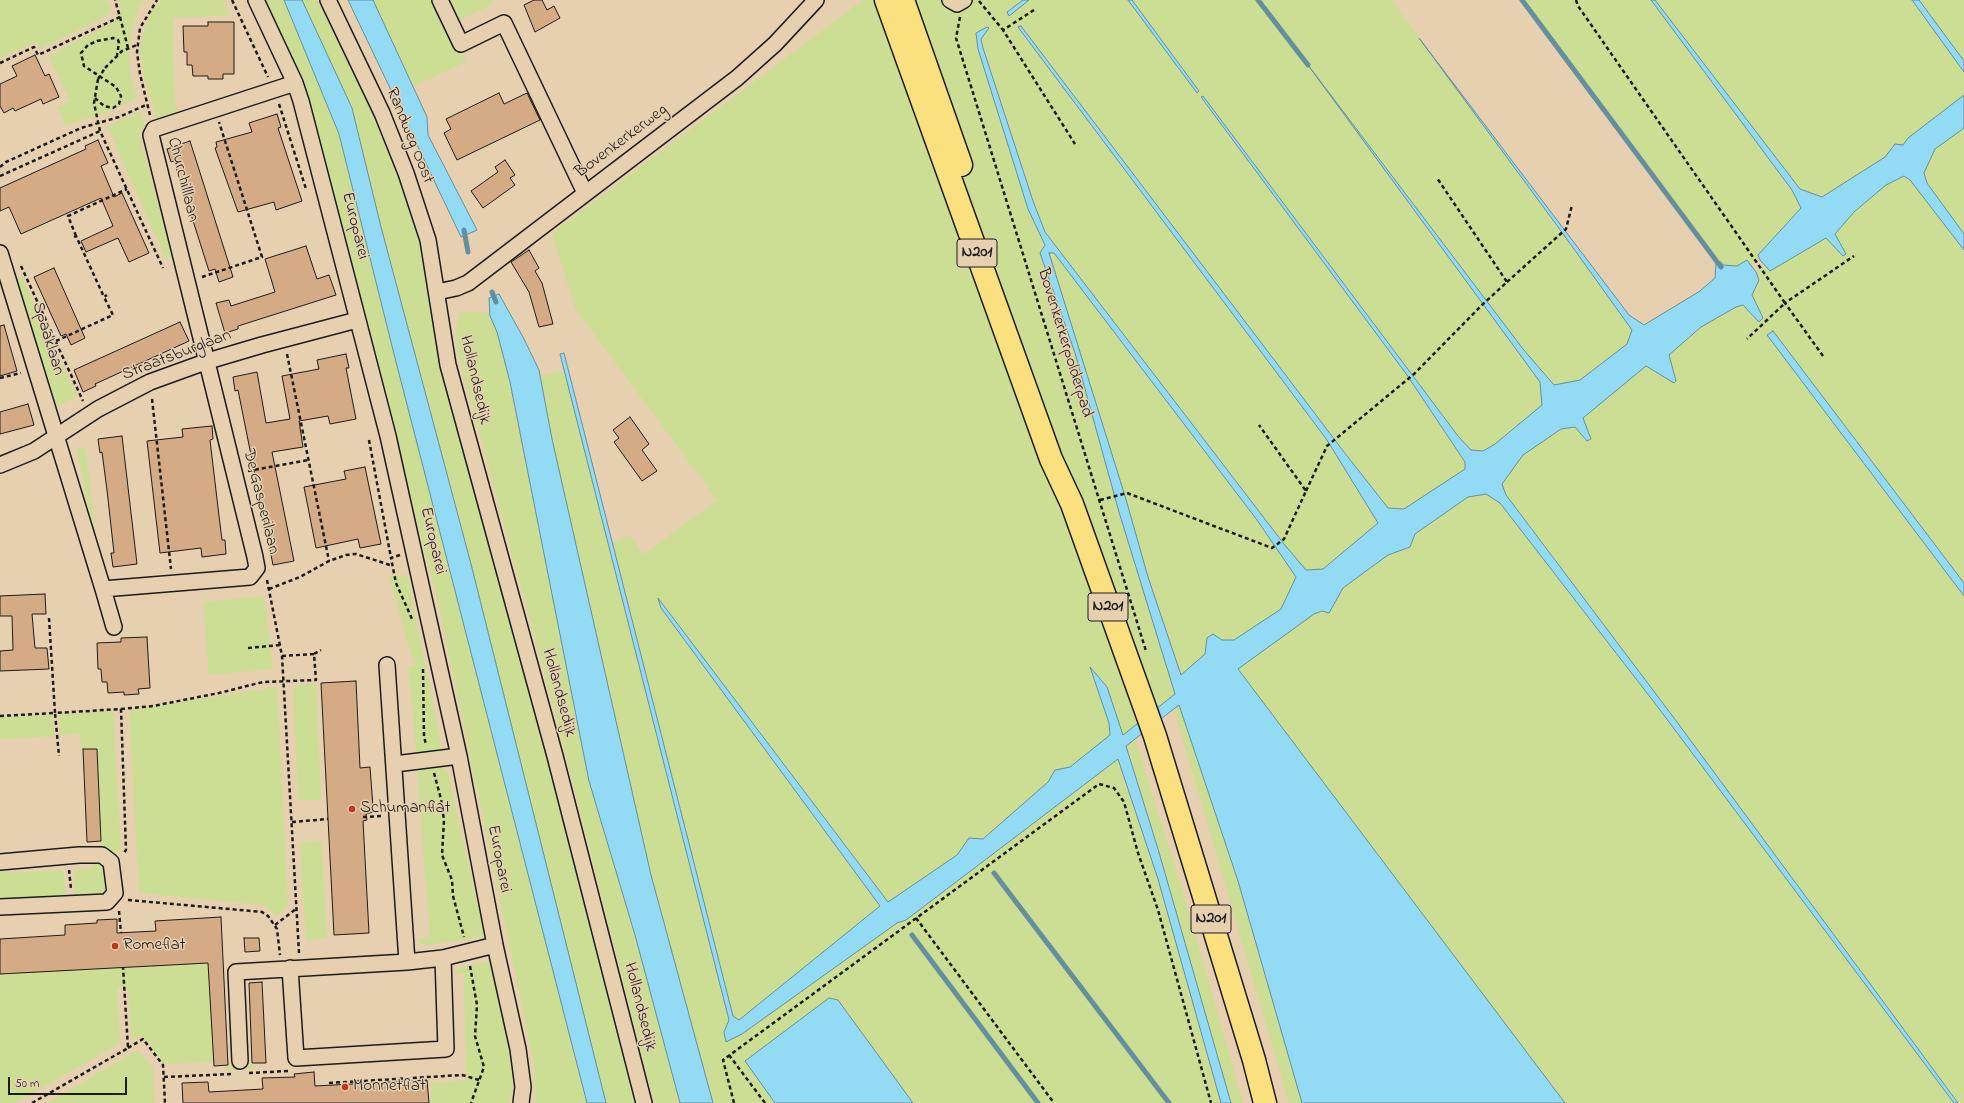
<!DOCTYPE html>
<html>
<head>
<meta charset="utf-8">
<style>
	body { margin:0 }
	#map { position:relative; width:1964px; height:1103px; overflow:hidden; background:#e6d0af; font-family:"Indie Flower",sans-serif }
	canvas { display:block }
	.scale { position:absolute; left:8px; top:1077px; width:119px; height:18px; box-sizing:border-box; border:2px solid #1c1c1c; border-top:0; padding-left:5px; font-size:12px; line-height:14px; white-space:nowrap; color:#1c1c1c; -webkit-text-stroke:3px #e6d0af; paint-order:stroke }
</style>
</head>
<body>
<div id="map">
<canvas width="1964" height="1103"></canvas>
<div class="scale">50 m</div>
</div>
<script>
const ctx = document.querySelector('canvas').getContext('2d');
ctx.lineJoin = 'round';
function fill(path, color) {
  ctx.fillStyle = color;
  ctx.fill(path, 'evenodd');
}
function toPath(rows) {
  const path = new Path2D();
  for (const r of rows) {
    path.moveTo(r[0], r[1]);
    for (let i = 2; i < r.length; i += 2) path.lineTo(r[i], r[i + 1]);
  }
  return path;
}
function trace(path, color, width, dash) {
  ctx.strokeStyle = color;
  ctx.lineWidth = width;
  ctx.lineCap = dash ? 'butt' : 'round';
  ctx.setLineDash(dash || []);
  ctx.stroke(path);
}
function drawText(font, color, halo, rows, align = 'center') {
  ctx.font = font + ' "Indie Flower",sans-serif';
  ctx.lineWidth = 3;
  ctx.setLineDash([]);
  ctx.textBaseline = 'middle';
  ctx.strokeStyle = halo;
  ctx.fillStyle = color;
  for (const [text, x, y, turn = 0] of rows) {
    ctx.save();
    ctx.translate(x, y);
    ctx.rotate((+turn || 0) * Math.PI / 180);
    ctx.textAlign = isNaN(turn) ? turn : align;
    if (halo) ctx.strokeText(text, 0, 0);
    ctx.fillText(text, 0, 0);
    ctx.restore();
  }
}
fill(toPath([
	[0,0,107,0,111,8,107,16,40,49,36,42,0,58],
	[118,0,144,0,141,3,133,23,129,50,130,75,137,98,101,115,77,121,66,126,57,107,70,101,49,56,114,22,122,9],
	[163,0,222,0,230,15,173,18,175,103,179,114,157,120,144,74,140,51,144,29,152,10],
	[264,0,284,0,339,134,394,354,587,1103,535,1103,534,1064,438,602,350,267,329,177,311,111,302,81,282,35],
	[302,0,317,0,391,151,425,252,500,573,637,1103,606,1103,471,564,381,227,352,108],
	[373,0,491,0,493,4,449,25,466,62,413,86],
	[863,0,1023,0,1007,12,1009,16,1029,0,1128,0,1197,93,1199,91,1132,0,1392,0,1632,330,1627,344,1580,380,1554,385,1523,349,1328,92,1540,382,1543,405,1495,444,1483,451,1471,450,1458,436,1203,96,1201,98,1407,375,1465,462,1466,469,1405,509,1388,508,1018,27,1327,440,1378,522,1323,569,1306,570,1284,544,1045,232,1033,201,981,39,976,33,978,49,1028,209,1049,252,1055,254,1257,520,1296,577,1281,609,1234,640,1222,640,1205,654,1175,694,1123,735,1107,687,1091,668,1109,723,1110,735,1070,767,1055,770,1048,782,983,839,969,838,957,855,888,902,659,599,661,608,881,906,739,1020,733,1016,613,544,622,537,627,536,633,538,643,555,717,500,575,308,552,233],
	[1524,0,1651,0,1792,190,1801,208,1758,255,1760,260,1751,265,1747,261,1737,266,1723,265],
	[1655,0,1912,0,1921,13,1924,6,1919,0,1964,0,1964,95,1908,138,1903,145,1895,144,1885,157,1822,197,1800,189],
	[141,111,145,127,138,131,172,256,166,259,107,126],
	[1964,128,1964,234,1927,183,1924,173,1935,149],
	[1904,176,1910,180,1964,250,1964,583,1773,331,1768,335,1964,596,1964,1103,1958,1103,1674,718,1506,495,1502,484,1523,455,1561,429,1575,427,1586,441,1591,439,1582,419,1646,366,1676,381,1669,355,1701,327,1736,307,1744,305,1759,322,1763,318,1752,295,1759,280,1756,272,1764,265,1771,271,1826,238,1843,256,1846,255,1835,234,1854,212,1886,185],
	[22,277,77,396,57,407,17,280],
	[460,312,490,313,497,332,510,382,589,781,635,935,680,1103,654,1103,556,716,457,350,456,330],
	[564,371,729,1020,724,1032,726,1042,742,1034,897,923,906,920,1118,759,1158,879,1221,1103,913,1103,838,1000,829,998,746,1061,775,1103,713,1103,651,875,552,439,540,376],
	[85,446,96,535,94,535,77,450],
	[1486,494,1500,503,1657,706,1954,1103,1565,1103,1238,669,1314,614,1322,611,1329,612,1343,588,1388,555,1410,547,1415,534,1468,497],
	[407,575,433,703,442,753,417,755,408,667,414,665,389,576],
	[264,596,273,669,209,675,203,602],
	[316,684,321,799,298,801,293,685],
	[277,687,288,906,277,916,264,905,139,893,129,710],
	[1180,705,1238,881,1302,1103,1289,1103,1174,709],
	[113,711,121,850,114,855,101,850,97,748,81,748,80,734,60,735,59,714],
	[53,714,54,736,0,739,0,717],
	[1135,739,1185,899,1243,1103,1231,1103,1158,849,1126,746],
	[444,767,448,773,485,937,427,945,421,944,417,939,430,937,417,770],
	[321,841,327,938,306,940,300,842],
	[97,861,106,865,109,890,104,896,75,898,74,870,92,868],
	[0,868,3,868,11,873,63,870,66,898,0,902],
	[223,962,210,979,213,1062,165,1064,142,1035,132,1042,128,987,117,987,120,1043,16,1103,0,1103,0,974],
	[487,962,493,968,511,1064,512,1088,510,1103,431,1103,431,1083,466,1080,464,973,455,974,459,967],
	[138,1050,153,1068,154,1103,47,1103],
	[252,1064,253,1068,228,1070,228,1065]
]), '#cbde93');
const water = toPath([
	[284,0,302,0,352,108,381,227,471,564,606,1103,587,1103,394,354,339,134,284,0],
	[348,0,373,0,427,117,428,135,477,230,461,237,348,0],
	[1023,0,1029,0,1009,16,1007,12,1023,0],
	[1128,0,1132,0,1199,91,1197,93,1128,0],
	[1651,0,1655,0,1800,189,1822,197,1885,157,1895,144,1903,145,1908,138,1964,95,1964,128,1935,149,1924,173,1927,183,1964,234,1964,250,1910,180,1904,176,1886,185,1854,212,1835,234,1846,254,1843,256,1826,238,1770,271,1760,260,1758,255,1801,208,1792,190,1651,0],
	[1912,0,1919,0,1964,61,1964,72,1912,0],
	[1021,26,1344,452,1388,508,1404,509,1465,469,1465,462,1407,375,1201,97,1203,96,1458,436,1471,450,1483,451,1495,444,1542,405,1540,382,1308,65,1523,349,1554,385,1580,380,1627,344,1632,330,1561,231,1419,38,1629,315,1644,325,1700,291,1715,278,1716,262,1721,262,1723,265,1737,266,1747,260,1756,272,1759,280,1752,295,1763,318,1759,322,1743,305,1736,307,1701,327,1669,355,1676,381,1674,383,1646,366,1583,418,1591,439,1587,441,1575,427,1561,429,1523,455,1502,484,1506,495,1674,718,1958,1103,1954,1103,1657,706,1500,503,1486,494,1468,497,1415,534,1410,547,1388,555,1343,588,1329,613,1322,611,1314,614,1238,669,1565,1103,1302,1103,1238,881,1179,705,1126,746,1158,849,1231,1103,1221,1103,1158,879,1118,759,906,920,897,923,742,1034,726,1042,724,1032,729,1020,560,354,564,353,733,1016,739,1020,880,906,661,608,658,598,888,902,957,855,969,838,983,839,1048,782,1055,770,1070,767,1110,735,1109,723,1090,667,1107,687,1123,735,1175,694,1119,512,1075,353,1040,253,1045,245,1028,209,978,49,976,33,987,27,989,28,981,39,983,48,1033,201,1045,232,1284,544,1306,570,1323,569,1378,523,1327,440,1018,27,1021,26],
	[1049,253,1054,253,1257,520,1296,577,1281,609,1234,640,1222,640,1213,634,1207,638,1205,654,1181,675,1148,577,1125,496,1049,253],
	[499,294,523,337,539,370,552,439,651,875,713,1103,680,1103,635,935,589,781,510,382,497,332,490,316,489,298,499,294],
	[1773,331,1964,583,1964,596,1767,335,1773,331],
	[829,998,838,1000,913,1103,775,1103,745,1061,829,998]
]);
fill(water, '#93dbf5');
trace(water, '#638f9e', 1);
trace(toPath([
	[1258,0,1308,65],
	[1522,0,1721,267],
	[464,230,468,252],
	[492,292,496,302],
	[994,873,1169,1103],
	[912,935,1038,1103]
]), '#638f9e', 5);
const building = toPath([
	[534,0,542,0,547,10,554,6,560,18,535,32,524,5,534,0],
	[208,22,234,22,234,74,223,74,223,79,208,79,208,76,193,76,192,65,187,65,187,52,184,52,183,26,208,26,208,22],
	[35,55,45,76,49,74,59,97,43,104,41,99,15,111,13,108,4,113,0,106,0,84,17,76,12,66,35,55],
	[499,93,504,104,527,93,540,120,457,160,444,133,451,129,446,119,499,93],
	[277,114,281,127,278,128,302,201,276,210,274,202,238,212,215,148,217,147,216,142,252,132,249,123,277,114],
	[98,140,108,163,101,166,114,197,122,193,149,253,129,262,118,238,86,252,81,241,113,226,101,198,21,234,9,207,0,211,0,188,86,149,85,146,98,140],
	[190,141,233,277,219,282,215,269,209,271,174,161,171,162,167,149,190,141],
	[505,160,515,175,510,178,515,185,483,208,471,191,498,172,495,167,505,160],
	[306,246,317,279,329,275,336,295,238,326,238,329,225,333,216,303,229,300,231,306,275,292,265,259,306,246],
	[529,250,539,268,535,271,542,283,553,324,539,327,529,292,511,262,529,250],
	[54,268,85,338,71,345,66,334,61,336,34,277,54,268],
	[180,322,189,341,95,384,96,386,83,392,74,370,180,322],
	[4,325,17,371,0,376,0,326,4,325],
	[346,354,349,368,346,368,356,419,330,424,328,416,299,421,303,447,272,452,294,561,273,565,238,390,235,391,233,377,257,372,266,423,290,419,282,376,319,369,317,360,346,354],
	[28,404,34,425,0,434,0,412,28,404],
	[630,417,649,444,642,450,657,471,642,481,614,442,619,438,613,430,630,417],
	[212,426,213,439,210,440,219,516,222,540,225,540,226,554,202,557,201,548,160,553,147,441,183,437,182,429,212,426],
	[122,436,137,564,113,567,111,553,114,553,107,490,102,452,100,453,98,439,122,436],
	[365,467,381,544,360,548,358,539,316,548,304,487,346,479,344,471,365,467],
	[45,594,46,614,32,614,35,648,47,648,49,669,0,671,0,651,13,650,12,616,0,616,0,596,45,594],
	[147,637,150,688,138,689,139,694,124,695,124,692,108,693,107,682,102,682,101,669,98,669,97,643,121,642,121,638,147,637],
	[356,681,360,768,370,767,373,807,373,812,366,814,367,820,363,821,369,933,334,935,321,683,356,681],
	[83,749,97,749,101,841,87,842,83,749],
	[221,917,228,1065,214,1066,208,963,0,974,0,939,65,935,65,925,97,923,97,920,117,919,117,933,156,931,155,921,221,917],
	[244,938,259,938,260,951,245,952,244,938],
	[262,982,266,1063,252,1063,249,983,262,982],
	[314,1072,315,1086,427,1080,429,1103,183,1103,182,1083,208,1082,209,1092,263,1089,262,1078,295,1077,294,1074,314,1072]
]);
fill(building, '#d4ab85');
trace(building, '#1c1c1c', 1);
const minor = toPath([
	[256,0,295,83,301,101,388,436,459,756,495,945,518,1049,523,1087,521,1103],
	[328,0,382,113,406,173,428,240,448,365,555,756,644,1103],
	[440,0,461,44,504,23,585,193],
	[950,0,957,4,964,0],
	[0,253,103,589,250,577,257,568,255,557,151,135,154,129,295,83],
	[437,292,456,288,468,283,737,78,775,44,816,0],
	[0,465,34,451,98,409,150,382,208,361,262,345,357,320],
	[103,589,114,627],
	[387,665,407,962],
	[395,764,459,756],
	[0,862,79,855,102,855,111,862,115,893,107,902,0,907],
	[290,968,296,1058,446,1049,443,958],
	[240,1061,236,972,407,962,443,958,495,945]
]);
const highway = toPath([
	[886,0,1051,459,1072,504,1155,736,1254,1060,1265,1103],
	[903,0,961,165]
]);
trace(minor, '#1c1c1c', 18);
trace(highway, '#1c1c1c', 25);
trace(toPath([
	[232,0,268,77],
	[1576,0,1578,6,1785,303,1747,339],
	[979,1,1003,30],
	[1034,10,1003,30,1075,144],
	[120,17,128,48],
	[960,17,956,38,1146,651],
	[0,63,34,47,38,55,120,17,115,0],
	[105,68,122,51,137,45],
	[98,79,94,103,100,131,163,268],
	[95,98,104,106,113,108,119,104,121,96,116,87,84,66,81,53,88,45,97,41,113,38,118,40,119,43,117,55],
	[279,104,306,189],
	[150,115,140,74,137,52,140,28,157,0],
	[0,167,6,162,81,128,119,117,146,105],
	[0,176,100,131],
	[76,236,68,216,127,189],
	[74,237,76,236,104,297,107,295],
	[21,266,83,401],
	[202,277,262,257,219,122],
	[1507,282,1566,229,1572,205],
	[56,341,113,315,104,297],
	[287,354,329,561],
	[1823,356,1785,303,1854,256],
	[0,378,21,373],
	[152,399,171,569],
	[369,440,391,558],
	[248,471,309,460],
	[1306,491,1327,446,1414,374,1482,305,1507,282,1437,178],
	[1100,500,1127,493,1272,548,1284,539,1306,491,1259,425],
	[400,555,391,558,396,583,412,619],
	[267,580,282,656,299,953],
	[269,589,300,577,329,561,346,555,356,554,390,565,393,564],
	[49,618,55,713,121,709,126,850,123,854],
	[248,648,280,645],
	[282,656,314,654],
	[423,669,424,736,426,745],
	[121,709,153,706,219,693,263,682,316,680,314,654,321,650],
	[0,716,55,713,59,756],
	[434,773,441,799,444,820,442,855,452,880,453,896,464,937],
	[363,817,383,816],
	[292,822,328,819],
	[69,870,71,889],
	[128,900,262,912,268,916,277,929,280,955],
	[119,911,121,933],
	[916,918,1054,1103],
	[275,925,296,909],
	[470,966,477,1005,475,1036,484,1067,471,1103],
	[128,1048,143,1039,163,1065,165,1103],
	[729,1055,765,1103],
	[249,1073,288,1071],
	[164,1077,232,1074],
	[329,1083,462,1075,479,1080],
	[32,1103,128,1048,123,967],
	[734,1103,723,1060,1099,784,1114,788,1124,802,1138,853,1158,910,1211,1103]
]), '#1c1c1c', 2.5, [4, 3]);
trace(minor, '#e6d0af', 15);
trace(highway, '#fbe080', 22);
trace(toPath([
	[98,79,105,68]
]), '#1c1c1c', 2.5, [4, 3]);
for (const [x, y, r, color] of [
	[352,809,4,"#c8321e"],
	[115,946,4,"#c8321e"],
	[345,1087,4,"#c8321e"]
]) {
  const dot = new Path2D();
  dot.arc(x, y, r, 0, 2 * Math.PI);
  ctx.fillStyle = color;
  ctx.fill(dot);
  trace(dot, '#e6d0af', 1.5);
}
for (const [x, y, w] of [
	[977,253,40],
	[1108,607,40],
	[1211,919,40]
]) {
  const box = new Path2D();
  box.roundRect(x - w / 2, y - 14, w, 28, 3);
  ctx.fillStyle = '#e6d0af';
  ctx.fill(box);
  trace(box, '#1c1c1c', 1);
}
drawText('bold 16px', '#1c1c1c', null, [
	["N201",977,253],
	["N201",1108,607],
	["N201",1211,919]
]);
drawText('17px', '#1c1c1c', '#e6d0af', [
	["Randweg Oost",409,136,68],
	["Bovenkerkerweg",622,142,-37],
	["Churchilllaan",182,180,76],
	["Europarei",354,226,76],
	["Spaaklaan",47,339,73],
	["Bovenkerkerpolderpad",1064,343,73],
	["Straatsburglaan",177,356,-21],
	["Hollandsedijk",474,380,77],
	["De Gasperilaan",260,502,76],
	["Europarei",432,541,77],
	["Hollandsedijk",558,693,75],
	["Europarei",498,859,79],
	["Hollandsedijk",639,1007,76]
]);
drawText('17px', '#1c1c1c', '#e6d0af', [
	["Schumanflat",360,809],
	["Romeflat",123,946],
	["Monnetflat",353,1087]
], 'left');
</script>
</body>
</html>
